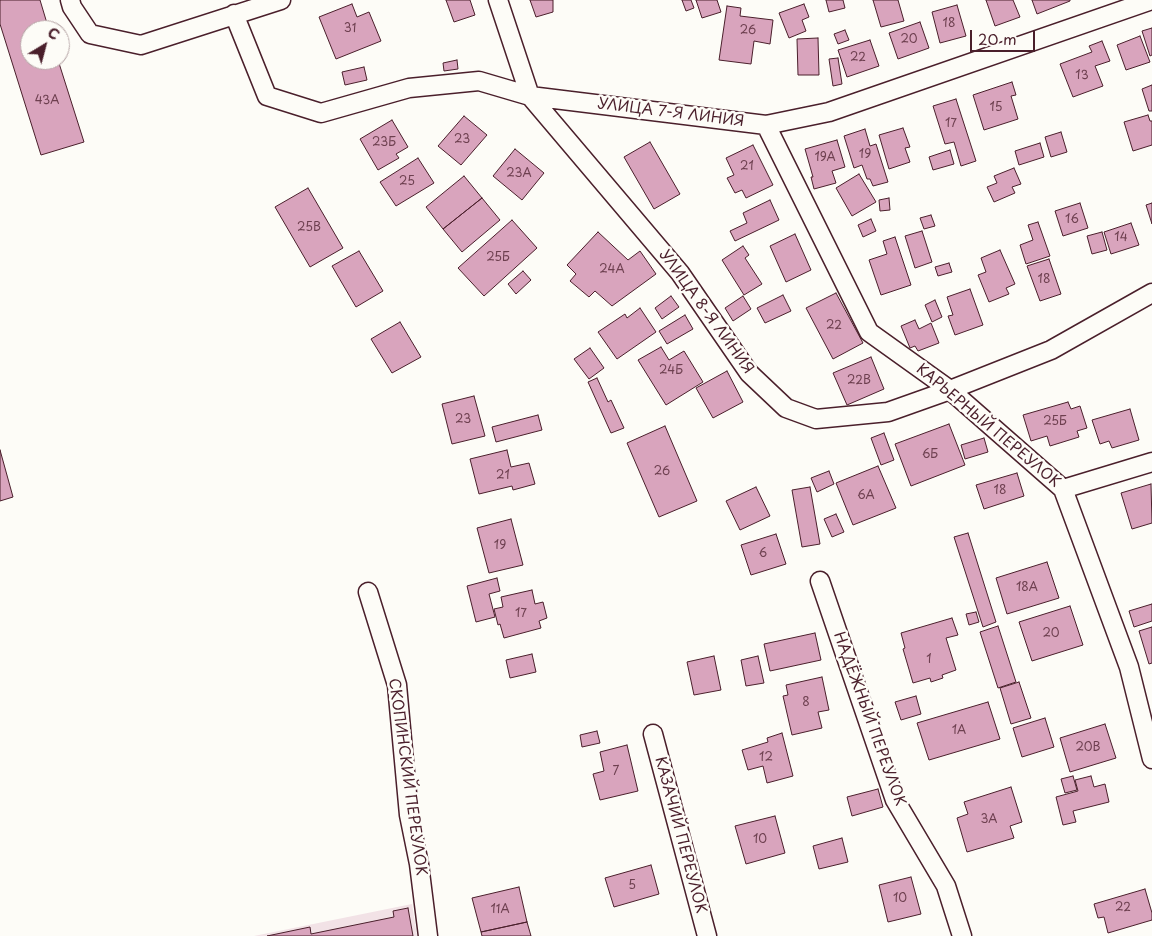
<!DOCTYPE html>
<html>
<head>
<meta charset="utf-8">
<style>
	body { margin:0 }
	#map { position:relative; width:1152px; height:936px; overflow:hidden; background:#fdfcf7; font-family:"Playpen Sans",sans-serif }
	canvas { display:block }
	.north { position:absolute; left:20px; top:20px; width:50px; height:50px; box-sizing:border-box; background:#fdfcf7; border:1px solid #b5a4a5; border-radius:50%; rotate:37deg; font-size:14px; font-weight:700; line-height:20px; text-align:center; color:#4a1f2b }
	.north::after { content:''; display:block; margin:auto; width:18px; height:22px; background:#4a1f2b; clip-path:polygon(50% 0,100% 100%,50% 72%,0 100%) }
	.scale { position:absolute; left:970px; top:30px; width:65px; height:22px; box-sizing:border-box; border:2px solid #4a1f2b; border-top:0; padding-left:6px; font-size:15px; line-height:18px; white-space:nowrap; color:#4a1f2b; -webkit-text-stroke:4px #fdfcf7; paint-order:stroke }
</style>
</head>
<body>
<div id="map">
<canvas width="1152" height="936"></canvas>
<div class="north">С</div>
<div class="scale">20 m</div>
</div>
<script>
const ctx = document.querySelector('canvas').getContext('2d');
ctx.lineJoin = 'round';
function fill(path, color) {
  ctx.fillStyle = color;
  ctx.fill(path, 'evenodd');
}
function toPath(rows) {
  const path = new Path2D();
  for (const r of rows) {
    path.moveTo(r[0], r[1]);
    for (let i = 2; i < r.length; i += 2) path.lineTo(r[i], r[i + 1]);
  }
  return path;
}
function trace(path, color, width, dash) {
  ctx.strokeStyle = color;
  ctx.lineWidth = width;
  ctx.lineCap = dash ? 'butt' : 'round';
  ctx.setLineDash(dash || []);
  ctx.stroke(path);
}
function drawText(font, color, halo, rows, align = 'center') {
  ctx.font = font + ' "Playpen Sans",sans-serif';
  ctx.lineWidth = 5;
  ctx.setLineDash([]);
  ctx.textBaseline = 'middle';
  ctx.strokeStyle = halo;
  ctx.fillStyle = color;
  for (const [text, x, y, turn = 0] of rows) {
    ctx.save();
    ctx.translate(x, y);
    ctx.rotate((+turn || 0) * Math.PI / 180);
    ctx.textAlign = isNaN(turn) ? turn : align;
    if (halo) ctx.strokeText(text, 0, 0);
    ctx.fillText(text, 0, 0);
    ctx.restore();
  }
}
fill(toPath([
	[412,904,417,936,254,936]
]), '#f2e2e6');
const building = toPath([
	[0,0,40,0,49,30,30,30,30,60,58,60,84,142,41,155,0,24,0,0],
	[446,0,470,0,475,15,454,22,446,0],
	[530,0,553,0,553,12,536,17,530,0],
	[682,0,691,0,694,8,686,11,682,0],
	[696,0,717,0,721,12,702,18,696,0],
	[826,0,843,0,845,8,829,12,826,0],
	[873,0,898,0,904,21,881,27,873,0],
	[986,0,1013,0,1020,17,995,26,986,0],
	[1032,0,1070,0,1070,1,1037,14,1032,0],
	[352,4,357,17,369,12,381,41,336,59,319,17,352,4],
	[804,4,809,17,802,20,806,31,789,38,779,13,804,4],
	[957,5,966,36,940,43,932,12,957,5],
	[727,6,741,8,740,16,773,20,770,44,754,41,751,64,719,60,727,6],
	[920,22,929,48,898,59,889,33,920,22],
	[1152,28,1152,55,1150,56,1142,31,1152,28],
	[845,30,849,40,838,44,834,34,845,30],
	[1140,36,1150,62,1126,70,1117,45,1140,36],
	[818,38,819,75,798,75,797,39,818,38],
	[870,40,879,66,847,77,838,50,870,40],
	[1102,41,1110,61,1095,66,1103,86,1073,97,1060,64,1092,52,1089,46,1102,41],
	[838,58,842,84,833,86,829,59,838,58],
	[457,60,458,69,444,71,443,63,457,60],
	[364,67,367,80,345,85,342,72,364,67],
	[1012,82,1016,95,1011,96,1018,119,984,130,973,95,1012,82],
	[1152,85,1152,111,1149,111,1142,89,1152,85],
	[956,99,976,161,961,166,954,142,945,144,933,106,956,99],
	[1148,115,1150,121,1152,121,1152,145,1133,151,1124,122,1148,115],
	[464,116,487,135,461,165,438,146,464,116],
	[392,120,408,147,396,154,399,158,378,170,360,139,392,120],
	[903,128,910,147,905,148,910,162,889,169,879,135,903,128],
	[865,129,870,146,876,144,888,182,873,186,870,179,867,179,862,165,854,168,844,136,865,129],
	[1061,132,1067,152,1051,157,1045,137,1061,132],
	[837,140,845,167,832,171,836,183,814,189,811,177,813,177,805,149,837,140],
	[650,142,680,194,654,209,624,157,650,142],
	[1040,143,1044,157,1019,165,1015,151,1040,143],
	[753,145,773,185,746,198,742,190,735,193,727,178,734,175,726,158,753,145],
	[515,149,544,173,522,200,493,176,515,149],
	[950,150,954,164,933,170,929,157,950,150],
	[418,158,434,183,396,206,380,182,418,158],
	[1014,168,1021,184,1012,187,1015,193,994,202,987,187,997,183,994,176,1014,168],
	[859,174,876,202,852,216,836,188,859,174],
	[464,176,482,198,443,229,426,207,464,176],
	[308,188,343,248,310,267,275,207,308,188],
	[482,198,500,220,462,252,443,229,482,198],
	[889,198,890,210,880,211,879,200,889,198],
	[770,200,779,220,735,241,730,231,747,223,743,213,770,200],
	[1080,203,1088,228,1063,236,1055,211,1080,203],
	[1152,203,1152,224,1146,205,1152,203],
	[931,215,935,226,924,229,920,218,931,215],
	[871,219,876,231,863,237,858,225,871,219],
	[512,220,537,248,484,296,458,268,512,220],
	[1038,222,1050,256,1026,264,1020,245,1033,240,1028,225,1038,222],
	[1131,223,1139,245,1111,254,1104,232,1131,223],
	[922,231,932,262,915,268,905,236,922,231],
	[598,232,628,260,640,251,656,274,612,306,595,291,589,297,570,281,576,274,567,265,598,232],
	[1102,232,1107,250,1092,254,1087,236,1102,232],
	[795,234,811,270,786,282,770,246,795,234],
	[895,237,911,285,881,295,869,260,887,254,883,241,895,237],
	[743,246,749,255,745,258,762,284,744,295,722,260,743,246],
	[1000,250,1015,284,1006,288,1009,294,989,302,978,275,986,272,981,258,1000,250],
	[359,251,383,291,356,307,332,266,359,251],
	[1049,259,1061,294,1040,301,1027,266,1049,259],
	[949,263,952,272,938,276,935,267,949,263],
	[523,271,531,280,516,294,508,284,523,271],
	[970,289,983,325,955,335,948,316,953,315,947,297,970,289],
	[836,293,863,343,833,359,806,308,836,293],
	[783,295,791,311,765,323,757,308,783,295],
	[671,296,679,307,662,319,655,308,671,296],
	[743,296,751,309,733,321,725,308,743,296],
	[935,300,942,317,932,322,925,305,935,300],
	[640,308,656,332,617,359,598,332,625,314,627,318,640,308],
	[685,315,693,329,667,344,659,331,685,315],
	[915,320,919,329,931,323,939,343,918,351,915,346,910,348,901,326,915,320],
	[400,322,421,357,392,373,371,339,400,322],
	[661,347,669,360,684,351,703,382,666,405,638,360,661,347],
	[590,348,604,368,589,379,574,359,590,348],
	[871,357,884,389,847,405,833,373,871,357],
	[727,371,743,402,713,418,696,388,727,371],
	[597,378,608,402,611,400,624,428,611,433,588,382,597,378],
	[474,396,485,436,452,444,442,404,474,396],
	[1068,402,1071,409,1080,406,1087,428,1077,431,1079,437,1050,446,1047,436,1031,441,1023,415,1068,402],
	[1130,409,1139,440,1112,448,1109,441,1100,444,1092,420,1130,409],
	[538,415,542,430,496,442,492,427,538,415],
	[949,424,965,465,911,486,895,444,949,424],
	[665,426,697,501,659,517,627,443,665,426],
	[884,433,894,460,881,465,871,438,884,433],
	[984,438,988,452,965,459,961,445,984,438],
	[0,450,13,497,0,501,0,450],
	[507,450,511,467,529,463,535,484,513,490,512,486,479,494,470,459,507,450],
	[878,466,896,508,853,525,836,483,878,466],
	[829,471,834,484,817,492,811,478,829,471],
	[1017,473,1024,496,984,509,976,485,1017,473],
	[1151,484,1152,523,1132,529,1121,493,1151,484],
	[756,487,770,516,740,530,726,501,756,487],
	[810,487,820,544,802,547,792,490,810,487],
	[836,514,844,532,832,537,824,519,836,514],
	[511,519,523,565,489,573,477,528,511,519],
	[968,533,996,622,983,627,954,537,968,533],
	[776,534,786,564,751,575,741,545,776,534],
	[1047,562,1059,598,1007,614,996,578,1047,562],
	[497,578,500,591,489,594,495,617,476,622,467,586,497,578],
	[532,590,535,604,543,602,547,618,539,621,541,628,504,638,500,624,498,625,494,609,503,607,501,597,532,590],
	[1152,604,1152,621,1134,627,1129,611,1152,604],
	[1070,606,1083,645,1032,661,1019,622,1070,606],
	[976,612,979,622,969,625,966,614,976,612],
	[952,618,958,635,946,638,956,670,942,675,943,678,931,682,930,678,913,683,903,649,905,648,901,633,952,618],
	[998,626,1016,682,998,688,980,632,998,626],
	[1152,627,1152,663,1149,664,1139,631,1152,627],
	[815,633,821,660,770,671,764,644,815,633],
	[532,654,536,672,510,678,506,660,532,654],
	[714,656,721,690,694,695,687,662,714,656],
	[758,656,764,683,746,686,741,660,758,656],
	[822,677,829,710,818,712,822,728,792,735,783,696,788,695,786,685,822,677],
	[1019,682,1031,718,1011,724,1000,688,1019,682],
	[916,696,921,714,901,720,895,702,916,696],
	[988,702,1000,739,929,760,917,723,988,702],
	[1045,718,1054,747,1022,757,1013,728,1045,718],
	[1105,724,1116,758,1070,772,1060,738,1105,724],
	[597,731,600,743,582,747,580,735,597,731],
	[782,733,793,776,767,783,763,766,748,770,742,750,768,742,767,738,782,733],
	[627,745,638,791,600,800,593,774,604,771,600,752,627,745],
	[1073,776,1077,790,1065,793,1061,779,1073,776],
	[1091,776,1094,787,1105,784,1109,802,1073,811,1076,822,1063,825,1056,797,1078,791,1075,780,1091,776],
	[1011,787,1022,822,1010,826,1014,838,967,852,957,818,968,814,964,802,1011,787],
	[878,789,883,807,852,816,847,797,878,789],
	[775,816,785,853,746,864,735,826,775,816],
	[842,838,848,862,819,869,813,846,842,838],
	[651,865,659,894,614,907,605,878,651,865],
	[911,877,921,914,888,922,879,885,911,877],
	[519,887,527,922,481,932,472,898,519,887],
	[1145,889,1152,913,1152,920,1108,933,1104,917,1098,918,1094,904,1145,889],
	[408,908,413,936,267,936,310,927,311,934,394,917,393,911,408,908],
	[527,922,531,936,482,936,481,932,527,922]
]);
fill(building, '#d9a4bd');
trace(building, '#4a1f2b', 1);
const street = toPath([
	[70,0,72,7,90,34,141,45,281,0],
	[498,0,530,96,680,273,749,373,786,408,816,419,888,412,950,390,1051,350,1152,293],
	[234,14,267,96,321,113,409,88,479,81,530,96,766,125,829,112,1152,0],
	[766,125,869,332,950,390,1063,489,1129,667,1152,759],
	[1063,489,1152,462],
	[820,581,895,800,946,886,962,936],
	[368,592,397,685,409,815,419,864,428,936],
	[653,734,707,936]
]);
trace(street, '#4a1f2b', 21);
trace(street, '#fdfcf7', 18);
drawText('12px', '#6e4050', null, [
	["18",949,24],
	["31",350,29],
	["26",748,31],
	["20",909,40],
	["22",858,58],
	["13",1082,76],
	["43А",47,101],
	["15",996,108],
	["17",951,124],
	["23",462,140],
	["23Б",384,143],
	["19",865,155],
	["19А",825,158],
	["21",747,167],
	["23А",519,174],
	["25",407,182],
	["16",1072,220],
	["25В",309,228],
	["14",1121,238],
	["25Б",498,258],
	["24А",612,270],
	["18",1044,280],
	["22",834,326],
	["24Б",671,371],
	["22В",859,381],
	["23",463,420],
	["25Б",1055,422],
	["6Б",930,455],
	["26",662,472],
	["21",503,476],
	["18",1000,491],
	["6А",866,496],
	["19",500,546],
	["6",763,554],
	["18А",1027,588],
	["17",521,614],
	["20",1051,634],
	["1",929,660],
	["8",806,703],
	["1А",959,731],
	["20В",1088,748],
	["12",766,758],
	["7",616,772],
	["3А",989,820],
	["10",760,840],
	["5",632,886],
	["10",900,899],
	["22",1123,908],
	["11А",500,910]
]);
drawText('15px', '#4a1f2b', '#fdfcf7', [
	["УЛИЦА 7-Я ЛИНИЯ",671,113,7],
	["УЛИЦА 8-Я ЛИНИЯ",706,312,54],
	["КАРЬЕРНЫЙ ПЕРЕУЛОК",988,426,40],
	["НАДЁЖНЫЙ ПЕРЕУЛОК",869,719,70],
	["СКОПИНСКИЙ ПЕРЕУЛОК",407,777,82],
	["КАЗАЧИЙ ПЕРЕУЛОК",680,835,75]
]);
</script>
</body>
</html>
